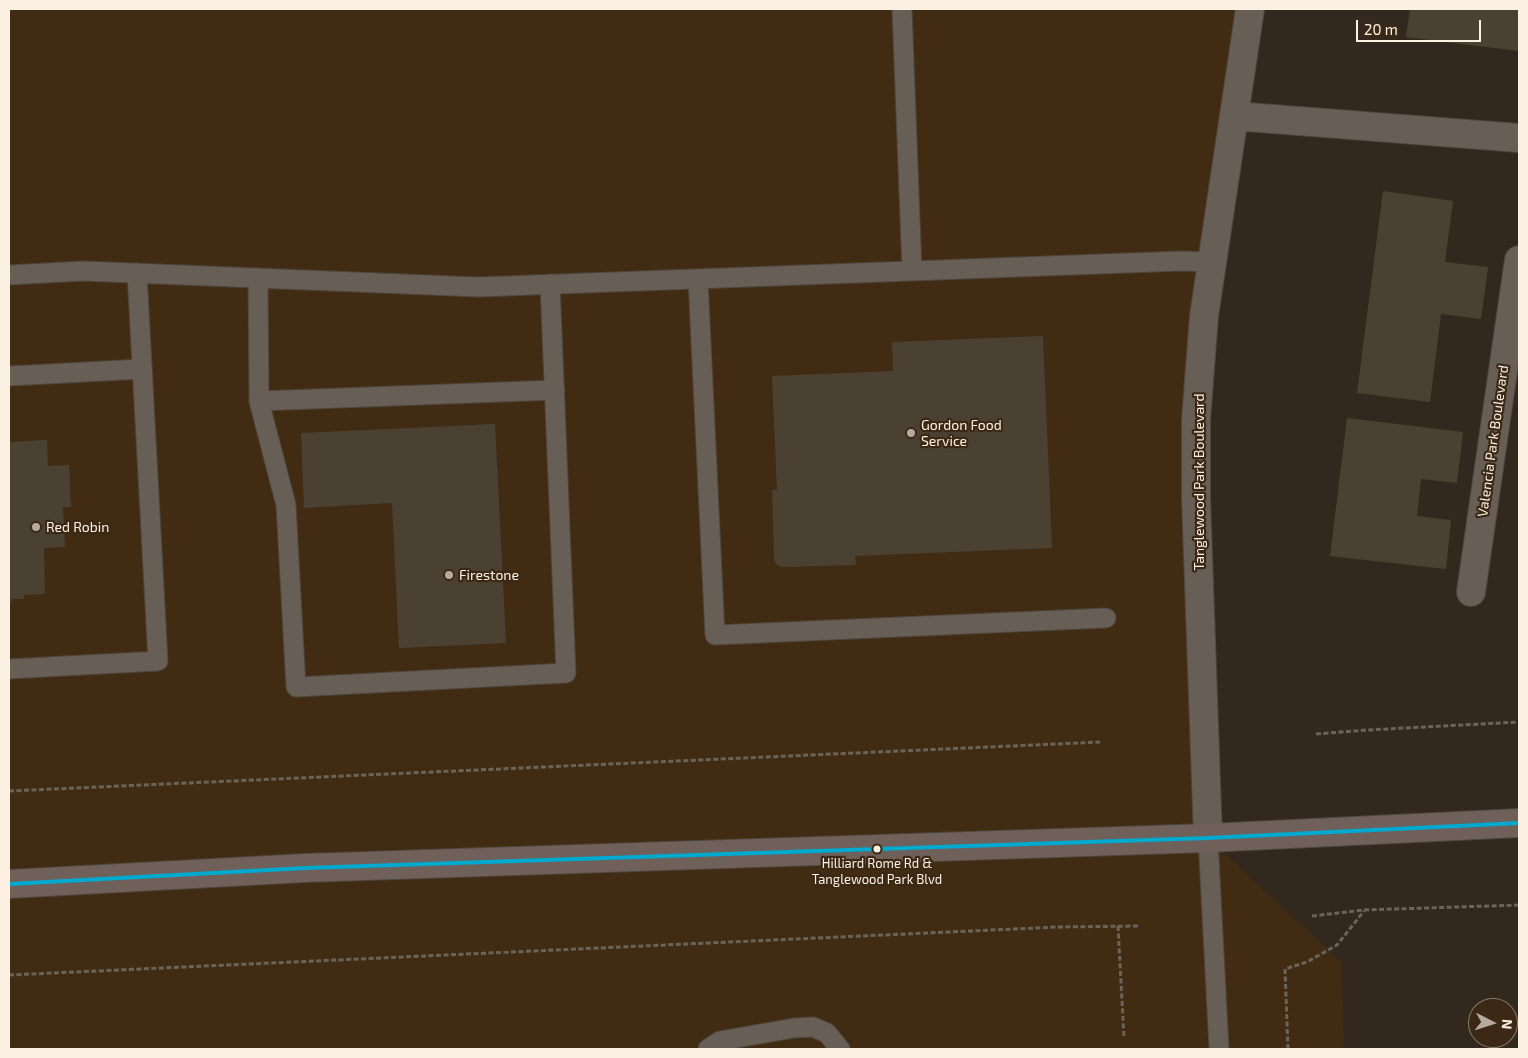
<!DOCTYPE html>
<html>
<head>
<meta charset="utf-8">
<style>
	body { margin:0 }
	#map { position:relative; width:1528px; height:1058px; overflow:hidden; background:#33281d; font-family:"Exo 2",sans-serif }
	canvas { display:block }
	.frame { position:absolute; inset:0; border:10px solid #fcf0e3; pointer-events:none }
	.north { position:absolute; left:1468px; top:998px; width:50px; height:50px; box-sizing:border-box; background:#3b2915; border:1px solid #887967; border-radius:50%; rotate:95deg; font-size:14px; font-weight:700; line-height:20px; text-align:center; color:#fcf0e3 }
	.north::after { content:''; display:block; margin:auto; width:18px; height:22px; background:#b6aa9e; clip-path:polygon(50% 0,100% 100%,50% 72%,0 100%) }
	.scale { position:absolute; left:1356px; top:20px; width:125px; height:22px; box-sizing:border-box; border:2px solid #fcf0e3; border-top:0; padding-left:6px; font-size:15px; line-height:18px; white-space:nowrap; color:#fcf0e3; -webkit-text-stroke:4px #3b2915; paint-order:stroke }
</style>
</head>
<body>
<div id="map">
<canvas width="1528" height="1058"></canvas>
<div class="frame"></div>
<div class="north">N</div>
<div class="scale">20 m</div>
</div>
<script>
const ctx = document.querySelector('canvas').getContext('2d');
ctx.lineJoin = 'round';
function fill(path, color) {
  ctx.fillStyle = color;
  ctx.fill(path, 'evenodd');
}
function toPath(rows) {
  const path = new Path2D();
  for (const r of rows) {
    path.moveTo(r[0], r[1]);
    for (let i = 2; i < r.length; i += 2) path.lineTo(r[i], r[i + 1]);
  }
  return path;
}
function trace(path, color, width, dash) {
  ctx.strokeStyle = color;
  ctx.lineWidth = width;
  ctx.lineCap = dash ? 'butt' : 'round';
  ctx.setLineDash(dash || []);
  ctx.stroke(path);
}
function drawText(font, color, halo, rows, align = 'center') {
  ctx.font = font + ' "Exo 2",sans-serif';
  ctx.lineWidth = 4.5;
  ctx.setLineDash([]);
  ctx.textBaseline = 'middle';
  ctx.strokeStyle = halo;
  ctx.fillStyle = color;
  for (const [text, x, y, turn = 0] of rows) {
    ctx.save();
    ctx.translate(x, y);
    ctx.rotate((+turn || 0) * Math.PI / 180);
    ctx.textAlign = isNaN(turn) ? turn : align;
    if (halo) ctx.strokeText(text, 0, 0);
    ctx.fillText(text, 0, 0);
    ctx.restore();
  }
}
fill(toPath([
	[9,9,1250,9,1204,316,1208,838,1341,962,1344,1049,9,1049]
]), '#412c13');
fill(toPath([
	[1410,9,1519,9,1519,51,1406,37],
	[1383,191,1453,201,1445,262,1488,267,1481,319,1441,314,1430,402,1357,393],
	[1043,336,1052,548,855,556,856,565,786,567,781,567,775,563,774,558,772,490,777,490,772,376,893,371,892,342],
	[1347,418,1463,432,1457,483,1421,479,1417,516,1451,520,1446,569,1330,556],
	[495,424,506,643,399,648,392,503,304,508,301,433],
	[47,440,48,466,69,465,71,507,63,507,65,547,44,548,45,594,24,595,24,599,12,599,9,607,9,442]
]), '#4b4133');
const service = toPath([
	[902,9,912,271],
	[9,275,83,271,478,287,1181,261,1213,262],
	[258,278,259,401,286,505,296,687,566,673,550,284],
	[698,279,715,635,1106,618],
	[9,376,142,369],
	[259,401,555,390],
	[9,669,158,661,137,273],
	[1208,838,1219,1049],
	[708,1049,720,1041,794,1028,813,1027,827,1033,840,1049]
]);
const minor = toPath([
	[1234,116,1519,138],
	[1471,592,1519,260],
	[1208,838,1196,499,1196,420,1204,316,1250,9]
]);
const primary = toPath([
	[9,884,305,868,1208,838,1519,823]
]);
trace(service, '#4e463d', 21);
trace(minor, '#4e463d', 30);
trace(primary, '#4e463d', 30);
trace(toPath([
	[1316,734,1367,730,1519,722],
	[9,791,1100,742],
	[1312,916,1364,910,1519,905],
	[1118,926,1124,1038],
	[9,975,1058,927,1139,926],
	[1288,1049,1285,969,1307,962,1337,945,1364,911]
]), '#6a645b', 3, [5, 2.5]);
trace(service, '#675f56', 19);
trace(minor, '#675f56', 28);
trace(primary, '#6f6059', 28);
trace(toPath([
	[9,884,305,868,1208,838,1519,823]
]), '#00a9ce', 4);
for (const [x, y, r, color] of [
	[911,433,5,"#b6aa9e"],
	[36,527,5,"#b6aa9e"],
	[449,575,5,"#b6aa9e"],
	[877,849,4.5,"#fcf0e3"]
]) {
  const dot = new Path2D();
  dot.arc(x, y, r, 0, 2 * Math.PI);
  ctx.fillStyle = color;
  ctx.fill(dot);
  trace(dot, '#3b2915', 2);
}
drawText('13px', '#fcf0e3', '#3b2915', [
	["Hilliard Rome Rd &",877,864],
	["Tanglewood Park Blvd",877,880]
]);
drawText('14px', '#fcf0e3', '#3b2915', [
	["Gordon Food",921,425],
	["Service",921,441],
	["Red Robin",46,527],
	["Firestone",459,575]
], 'left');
drawText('14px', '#fcf0e3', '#3b2915', [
	["Valencia Park Boulevard",1493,441,-82],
	["Tanglewood Park Boulevard",1199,482,-90]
]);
</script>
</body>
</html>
